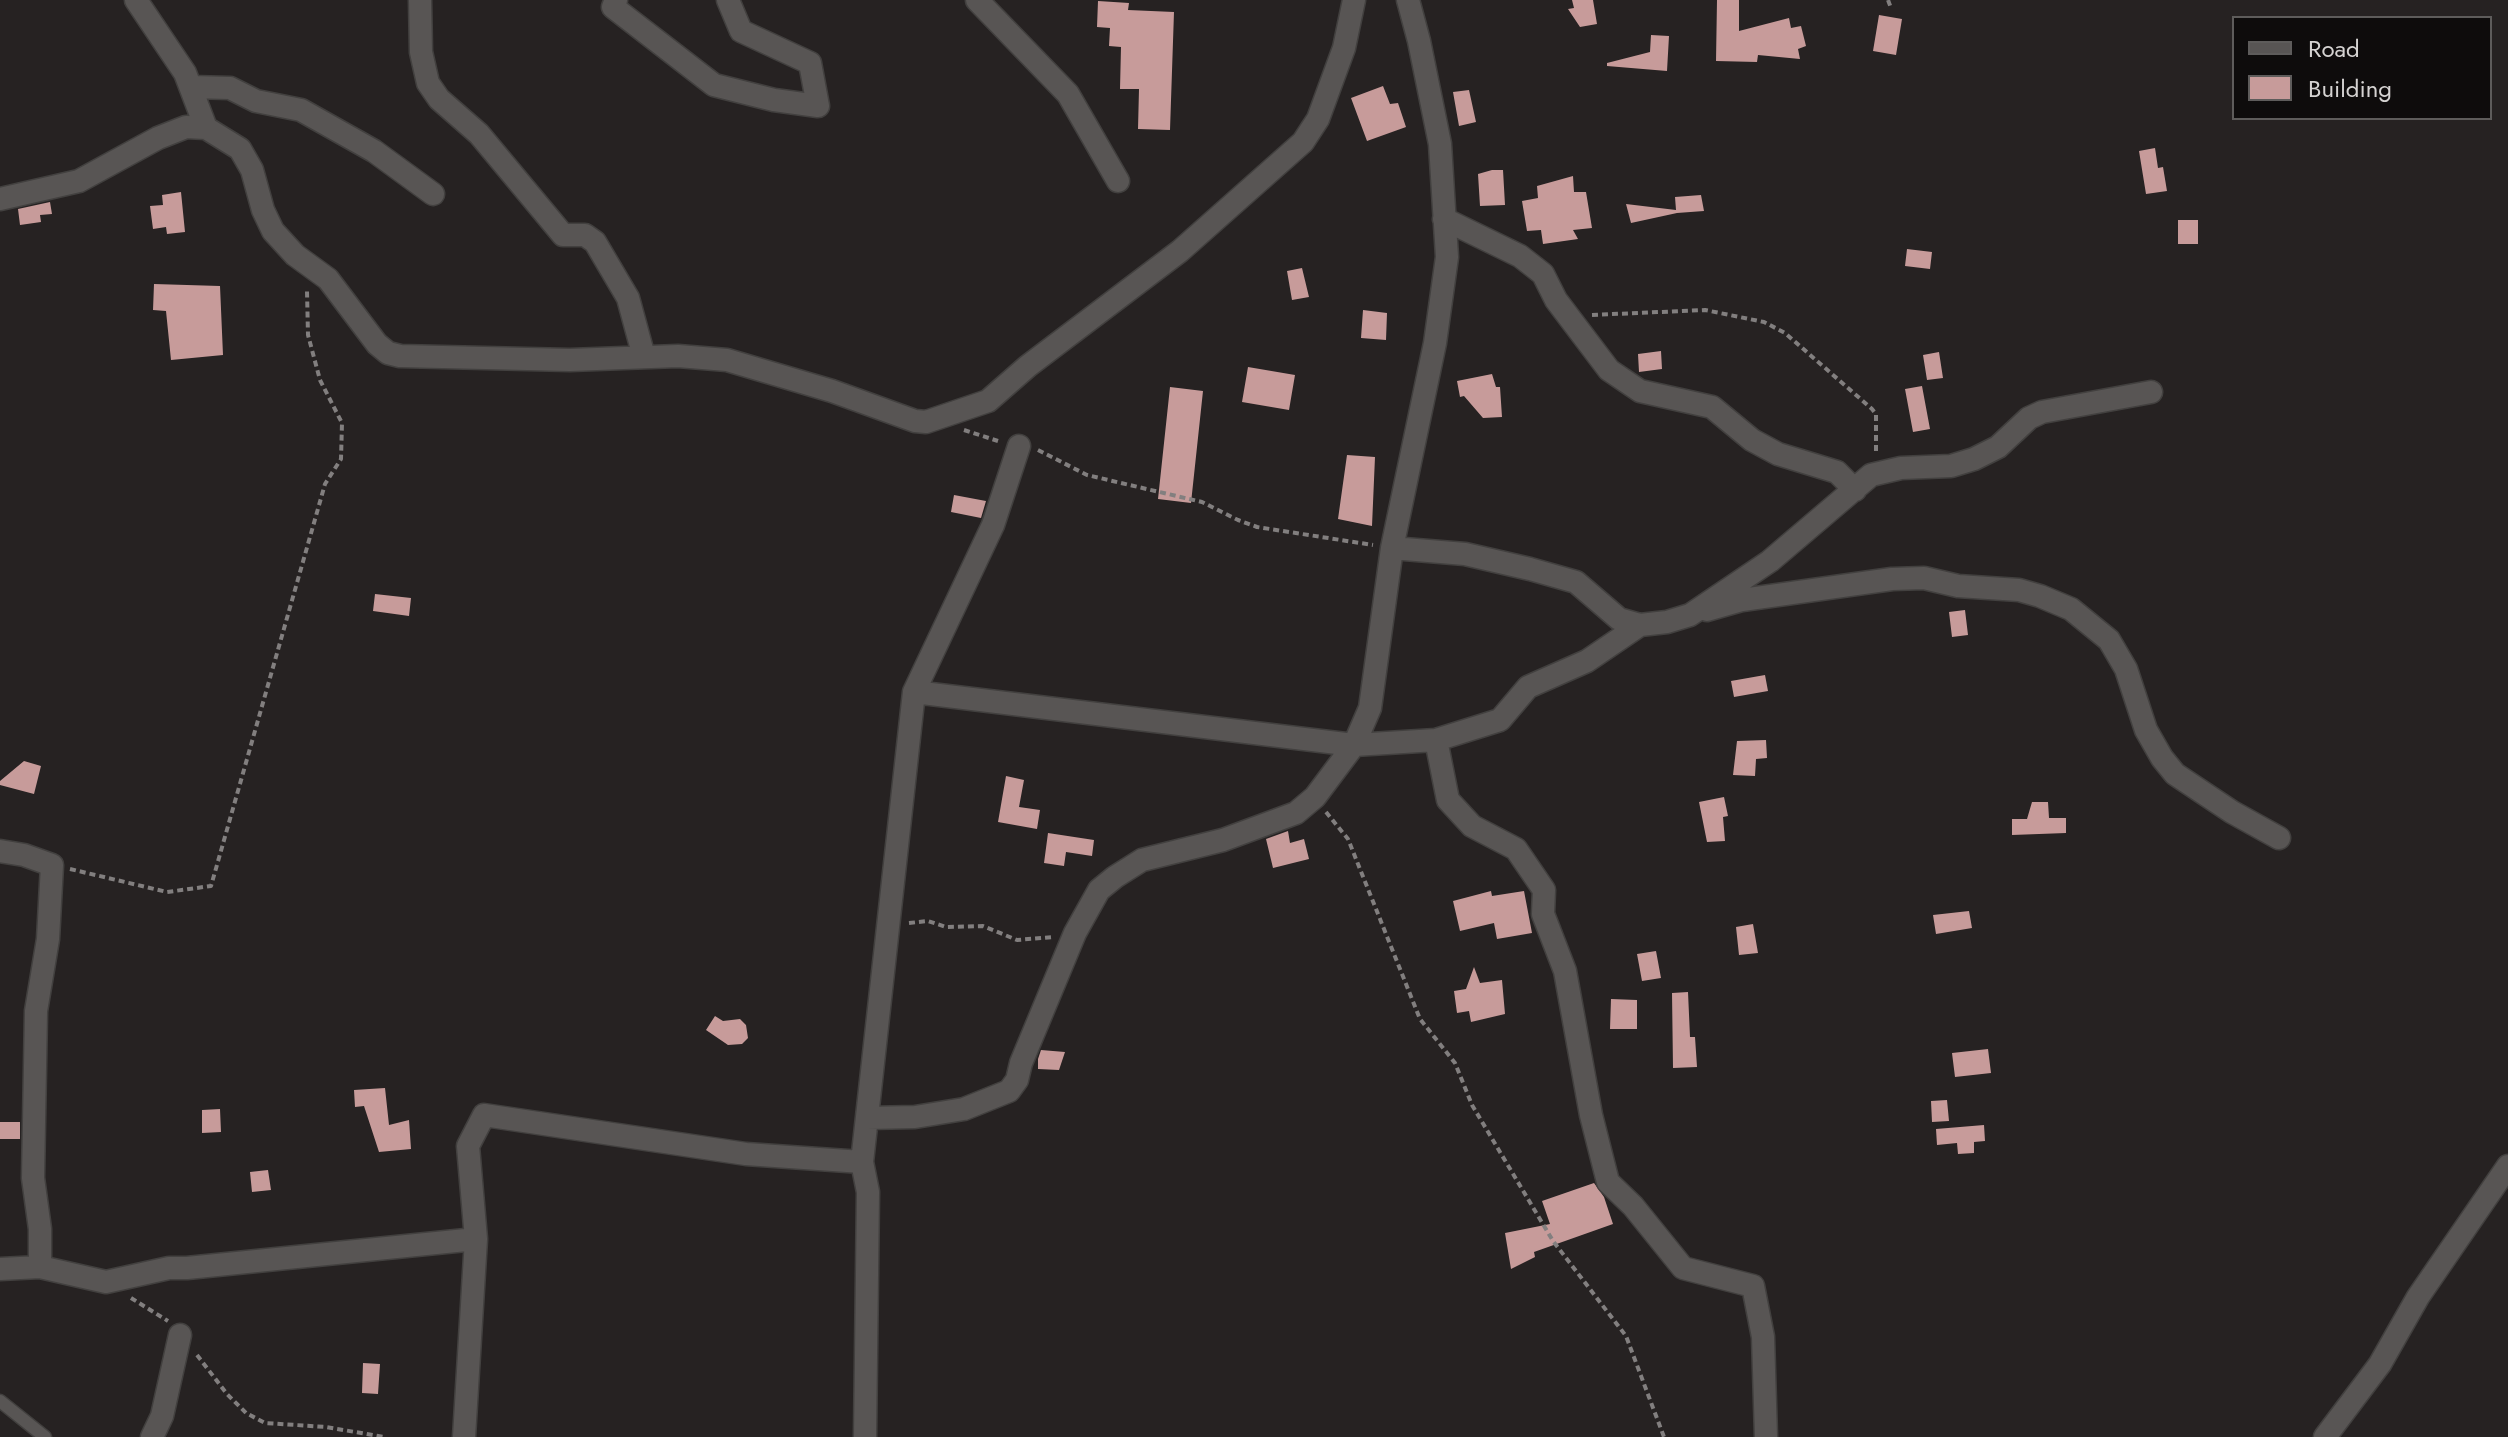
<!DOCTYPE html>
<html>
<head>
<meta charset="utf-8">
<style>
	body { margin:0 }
	#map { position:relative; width:2508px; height:1437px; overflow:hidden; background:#262222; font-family:Jost,sans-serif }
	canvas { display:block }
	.legend { position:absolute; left:2232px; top:16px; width:260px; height:104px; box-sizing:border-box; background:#0e0c0c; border:2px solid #5e5c5b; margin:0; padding:10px 14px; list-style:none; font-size:24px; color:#d5d3d2 }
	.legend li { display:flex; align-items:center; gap:16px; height:40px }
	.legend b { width:40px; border:2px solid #5e5c5b }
</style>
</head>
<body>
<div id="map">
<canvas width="2508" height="1437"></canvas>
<ul class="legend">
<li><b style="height:10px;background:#585554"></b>Road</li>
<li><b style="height:22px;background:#c79b9a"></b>Building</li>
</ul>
</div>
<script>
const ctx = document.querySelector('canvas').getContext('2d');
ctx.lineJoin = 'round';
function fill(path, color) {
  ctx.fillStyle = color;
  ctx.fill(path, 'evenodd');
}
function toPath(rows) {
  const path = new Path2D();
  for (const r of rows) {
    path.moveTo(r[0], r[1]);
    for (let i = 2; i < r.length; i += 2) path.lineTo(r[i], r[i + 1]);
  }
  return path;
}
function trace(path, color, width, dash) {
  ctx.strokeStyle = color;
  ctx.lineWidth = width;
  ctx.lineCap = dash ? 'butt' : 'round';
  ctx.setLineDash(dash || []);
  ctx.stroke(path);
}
fill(toPath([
	[1572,0,1593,0,1597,24,1580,27,1568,9,1574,8],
	[1717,0,1739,0,1739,31,1789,18,1791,28,1801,26,1806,46,1798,49,1800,59,1758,55,1757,62,1716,61],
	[1098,1,1129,3,1128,10,1174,12,1170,130,1138,129,1139,89,1120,89,1121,47,1109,46,1110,28,1097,27],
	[1879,15,1902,19,1896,55,1873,51],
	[1651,35,1669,36,1667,71,1607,66,1607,63,1650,52],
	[1383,86,1390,104,1398,103,1406,127,1367,141,1351,98],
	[1469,90,1476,122,1459,126,1453,92],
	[2155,148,2158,168,2163,167,2167,191,2146,194,2139,151],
	[1492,170,1503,170,1505,205,1480,206,1478,174],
	[1573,176,1574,192,1586,192,1592,228,1573,230,1578,239,1543,244,1541,230,1527,231,1522,201,1538,198,1537,186],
	[181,192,185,232,167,234,166,227,153,229,150,206,163,205,162,195],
	[1701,195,1704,211,1677,213,1631,223,1626,204,1676,210,1675,197],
	[50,202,52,214,40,215,41,222,20,225,18,209],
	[2178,220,2198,220,2198,244,2178,244],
	[1907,249,1932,252,1930,269,1905,266],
	[1302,268,1309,297,1292,300,1287,271],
	[154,284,220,286,223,355,171,360,166,311,153,310],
	[1363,310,1387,313,1386,340,1361,338],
	[1661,351,1662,369,1639,372,1638,354],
	[1939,352,1943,378,1927,380,1923,355],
	[1248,367,1295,375,1289,410,1242,402],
	[1492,374,1496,387,1500,387,1502,417,1483,418,1464,396,1460,397,1457,381],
	[1922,386,1930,429,1913,432,1905,389],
	[1170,387,1203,391,1191,503,1158,499],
	[1347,455,1375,457,1372,526,1338,519],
	[954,495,986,501,981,518,951,512],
	[375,594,411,598,409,616,373,611],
	[1965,610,1968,635,1952,637,1949,612],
	[1765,675,1768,691,1734,697,1731,681],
	[1766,740,1767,758,1756,759,1755,776,1733,775,1737,741],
	[24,761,41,766,34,794,0,785,0,781],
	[1006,776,1024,780,1019,807,1040,810,1037,829,998,822],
	[1724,797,1728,816,1723,817,1725,841,1707,842,1699,802],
	[2032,802,2048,802,2049,818,2066,818,2066,833,2012,835,2012,819,2027,819],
	[1288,831,1290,843,1304,839,1309,859,1273,868,1266,839],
	[1048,833,1094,840,1092,856,1066,852,1064,866,1044,863],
	[1491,891,1492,896,1524,891,1532,933,1497,939,1494,923,1460,931,1453,901],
	[1969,911,1972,928,1936,934,1933,915],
	[1753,924,1758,953,1739,955,1736,927],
	[1656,951,1661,978,1642,981,1637,954],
	[1474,967,1480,983,1502,980,1505,1014,1471,1022,1469,1011,1457,1013,1454,991,1466,989],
	[1688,992,1690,1037,1695,1037,1697,1067,1673,1068,1672,993],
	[1611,999,1637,1000,1637,1029,1610,1029],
	[715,1016,723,1021,740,1019,746,1025,748,1038,742,1044,728,1045,706,1030],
	[1988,1049,1991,1073,1955,1077,1952,1053],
	[1041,1050,1065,1052,1059,1070,1038,1069,1038,1059],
	[385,1088,389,1125,409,1120,411,1149,379,1152,364,1106,355,1107,354,1090],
	[1947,1100,1949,1121,1932,1122,1931,1101],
	[220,1109,221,1132,202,1133,202,1110],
	[0,1122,20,1122,20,1139,0,1139],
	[1984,1125,1985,1141,1974,1142,1974,1153,1958,1154,1957,1143,1937,1145,1936,1129],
	[268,1170,271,1190,252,1192,250,1172],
	[1594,1183,1604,1197,1613,1224,1534,1252,1535,1257,1511,1269,1505,1233,1550,1224,1542,1201],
	[363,1363,380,1364,378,1394,362,1393]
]), '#c79b9a');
const service = toPath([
	[0,1401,45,1437]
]);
const minor = toPath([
	[136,0,185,73,206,128],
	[420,0,421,52,428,83,439,99,479,134,563,235,585,235,595,242,628,298,644,357],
	[616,0,613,7,714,85,774,100,818,106,810,63,741,31,728,0],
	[977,0,1068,94,1118,181],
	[191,87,230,88,256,101,301,110,374,151,433,194],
	[0,199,79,181,158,138,186,127,206,128,240,149,252,170,263,210,273,231,295,255,328,279,377,344,388,353,400,356,570,360,678,356,727,360,832,391,915,421,926,422,988,401,1028,366,1180,251,1303,142,1318,119,1344,48,1354,0],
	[1444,219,1520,256,1543,274,1556,300,1609,370,1640,391,1712,407,1752,440,1778,454,1837,472,1855,490],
	[1392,548,1465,554,1530,569,1576,582,1619,619,1640,625,1667,622,1690,615,1770,561,1871,475,1901,468,1951,466,1974,459,1998,447,2029,418,2042,412,2151,392],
	[1707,610,1742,600,1892,579,1924,578,1958,586,2019,590,2040,596,2071,609,2109,640,2126,669,2146,730,2162,758,2175,774,2232,812,2279,838],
	[914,692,993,525,1019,446],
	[1436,740,1448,800,1472,826,1516,849,1544,890,1543,914,1565,971,1591,1115,1608,1182,1633,1206,1683,1268,1753,1286,1763,1337,1766,1437],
	[0,851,24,855,52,865,48,939,36,1011,33,1178,40,1229,40,1267],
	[867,1118,915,1117,964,1109,1009,1091,1017,1080,1021,1063,1075,933,1099,890,1115,877,1142,860,1223,840,1296,813,1315,797,1354,745,1370,708,1392,548,1435,343,1447,257,1440,144,1419,41,1408,0],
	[862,1162,914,692,1354,745,1436,740,1500,720,1528,687,1587,661,1640,625],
	[0,1269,40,1267,106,1282,169,1268,187,1268,476,1239],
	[152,1437,162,1416,180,1335],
	[464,1437,476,1239,468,1146,484,1115,746,1154,862,1162,868,1192,865,1437],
	[2325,1437,2380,1364,2418,1297,2508,1166]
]);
trace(service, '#42403f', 15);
trace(minor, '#42403f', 25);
trace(toPath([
	[1888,0,1891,8],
	[1592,315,1705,310,1764,322,1785,333,1872,409,1876,414,1876,454],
	[964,430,998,441],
	[1038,450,1087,475,1202,502,1238,520,1257,527,1373,545],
	[1326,812,1348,839,1420,1019,1455,1063,1472,1105,1553,1241,1626,1336,1664,1437],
	[70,869,167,892,211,886,325,484,341,459,342,423,320,380,308,335,307,291],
	[909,923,928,921,946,927,983,926,1017,940,1053,937],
	[131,1298,168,1321],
	[197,1355,227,1394,246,1413,265,1423,326,1427,384,1437]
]), '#827f7f', 4, [6, 4]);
trace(service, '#585554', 12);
trace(minor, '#585554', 22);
</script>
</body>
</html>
